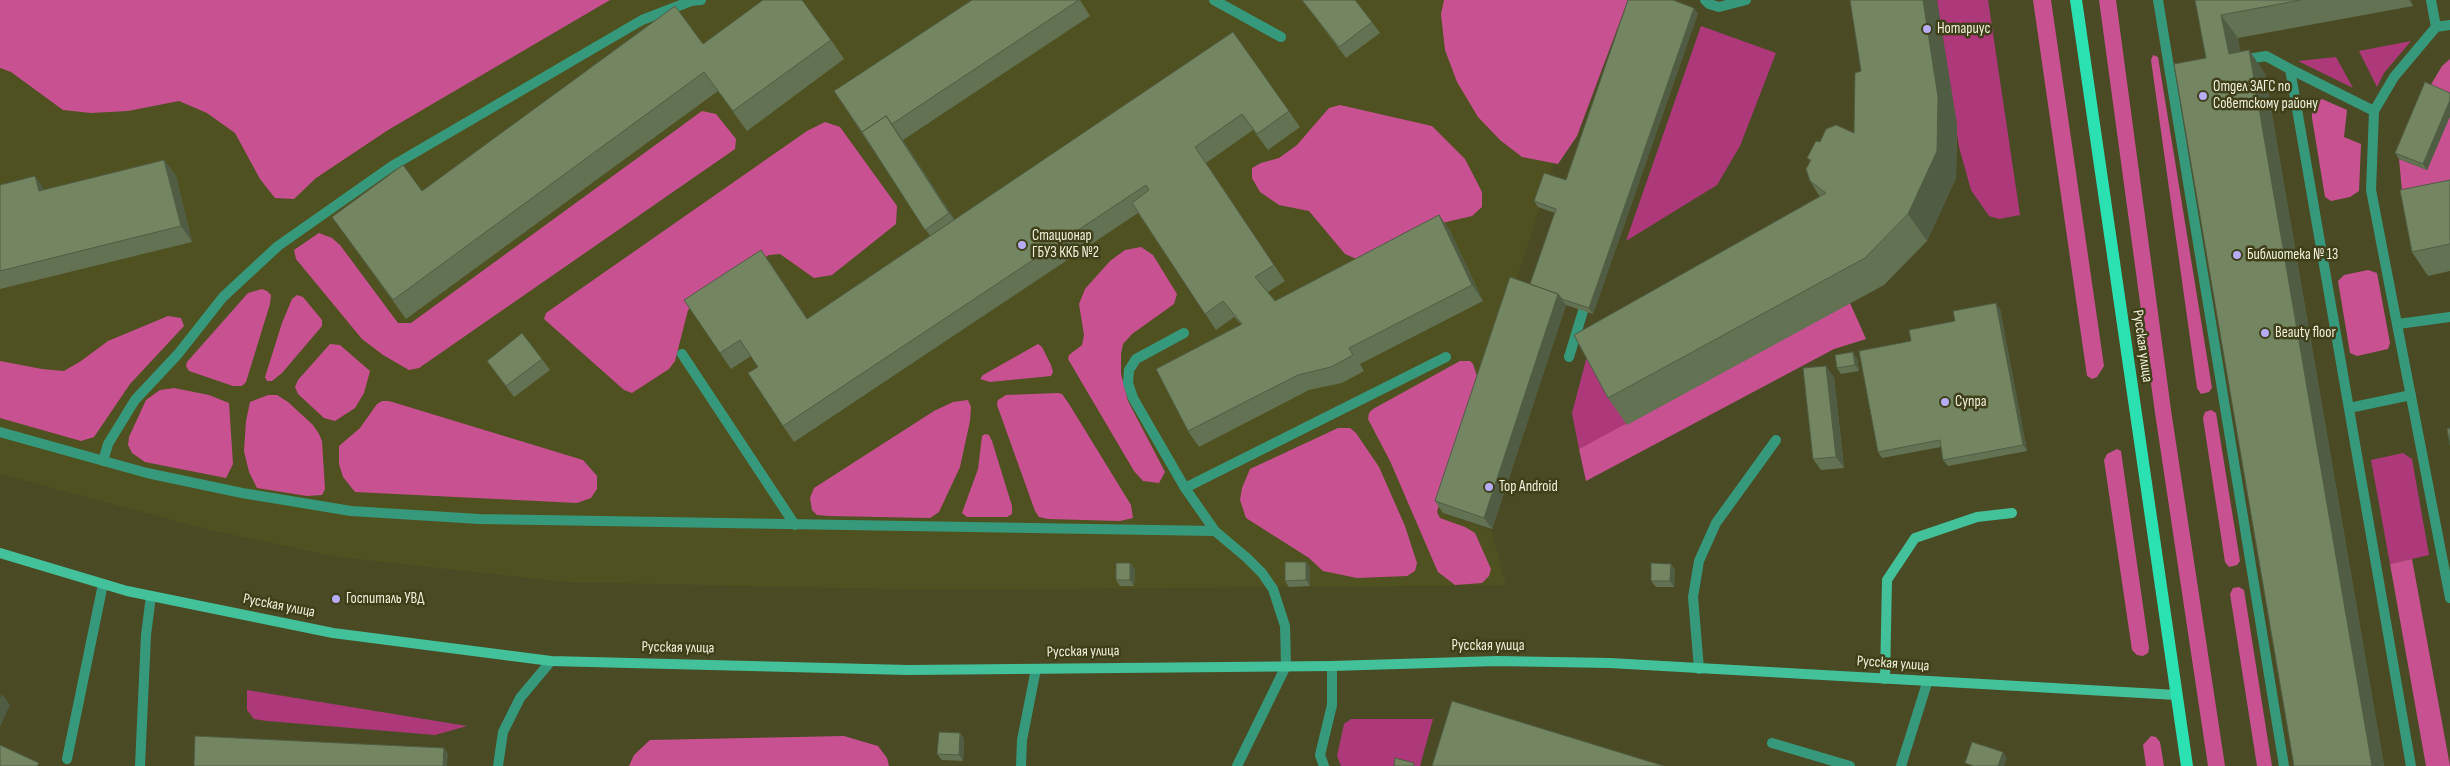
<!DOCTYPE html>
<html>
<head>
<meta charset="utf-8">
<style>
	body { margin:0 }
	canvas { display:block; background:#4a4a24 }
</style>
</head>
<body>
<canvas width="2450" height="766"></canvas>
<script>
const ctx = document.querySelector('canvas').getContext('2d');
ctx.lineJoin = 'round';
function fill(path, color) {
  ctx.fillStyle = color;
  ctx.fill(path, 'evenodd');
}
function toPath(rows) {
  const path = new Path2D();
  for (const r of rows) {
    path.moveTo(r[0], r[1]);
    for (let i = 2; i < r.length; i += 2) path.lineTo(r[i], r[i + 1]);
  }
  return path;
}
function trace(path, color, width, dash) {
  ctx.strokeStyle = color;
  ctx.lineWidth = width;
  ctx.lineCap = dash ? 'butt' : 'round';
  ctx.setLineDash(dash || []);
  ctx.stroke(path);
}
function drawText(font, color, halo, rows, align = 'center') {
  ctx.font = font + ' "Sofia Sans Condensed",sans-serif';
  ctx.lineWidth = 5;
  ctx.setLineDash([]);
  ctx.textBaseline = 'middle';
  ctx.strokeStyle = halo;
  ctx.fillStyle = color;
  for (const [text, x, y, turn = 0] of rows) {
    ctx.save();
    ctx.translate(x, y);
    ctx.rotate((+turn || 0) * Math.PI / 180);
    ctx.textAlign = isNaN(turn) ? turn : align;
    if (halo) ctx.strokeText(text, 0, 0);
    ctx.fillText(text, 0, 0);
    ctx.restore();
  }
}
fill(toPath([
	[0,0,1443,0,1555,159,1442,513,1491,530,1506,585,937,590,566,582,338,557,210,530,0,474]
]), '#505121');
fill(toPath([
	[1937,0,1988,0,2020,215,1999,219,1989,216,1971,190,1959,147],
	[1701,26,1776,53,1740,146,1717,185,1626,241],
	[2411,41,2384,73,2377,87,2359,51],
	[2336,57,2353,88,2298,61],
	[1600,342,1593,362,1627,425,1579,449,1572,413,1586,360],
	[2403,453,2412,459,2429,555,2390,564,2371,460],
	[247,690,467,726,435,735,267,721,254,719,247,710],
	[1351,719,1433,719,1420,766,1341,766,1337,756,1344,724]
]), '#ad397a');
fill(toPath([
	[0,0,610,0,388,130,316,178,294,199,275,198,260,179,235,133,207,113,179,101,128,111,91,113,63,110,11,72,0,68],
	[1444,0,1628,0,1577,136,1558,164,1522,157,1500,140,1478,117,1457,82,1445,50,1441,14],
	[2033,0,2051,0,2104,366,2097,377,2092,379,2087,376],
	[2099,0,2116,0,2171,410,2225,766,2208,766,2155,413],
	[2153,55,2158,57,2212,388,2209,392,2201,394,2197,388,2151,60],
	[2450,59,2450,97,2429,88,2442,66],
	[2322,99,2347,110,2344,137,2361,144,2359,191,2350,197,2331,201,2325,197,2312,118,2312,106],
	[1340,105,1432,126,1465,159,1482,192,1482,207,1472,216,1442,223,1361,261,1345,254,1309,211,1279,205,1260,192,1252,178,1252,168,1261,163,1279,158,1297,145,1329,108],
	[702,111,716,114,736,139,735,149,419,368,409,370,383,355,362,339,296,259,294,250,319,233,332,238,340,245,398,323,411,323],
	[2450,116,2450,207,2402,191,2399,159,2427,170],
	[825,122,840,127,897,206,896,224,832,275,814,278,780,254,769,255,688,310,675,361,669,369,632,393,624,390,544,319,546,313,807,131],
	[1141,247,1153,255,1177,294,1174,304,1132,334,1123,344,1121,354,1121,374,1128,401,1165,472,1159,483,1143,481,1134,471,1068,359,1069,355,1082,345,1084,335,1079,304,1085,289,1110,261,1125,250],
	[2368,270,2377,273,2390,343,2388,349,2357,356,2350,353,2338,281,2344,275],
	[262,289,267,291,271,295,270,304,246,382,242,386,233,386,189,371,186,366,187,362,248,293],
	[297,295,303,297,322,320,322,326,282,373,272,381,267,381,265,377,282,323,292,299],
	[1850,303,1866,339,1834,349,1586,481,1579,449],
	[168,316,181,318,184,326,130,384,94,437,81,441,0,418,0,361,42,369,64,371,81,361,108,341],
	[330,344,340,345,370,371,364,393,355,408,335,421,324,418,298,394,295,387,298,380],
	[1038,344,1042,347,1051,365,1053,372,1051,376,990,382,980,379,983,375],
	[1460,361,1470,361,1473,364,1477,376,1437,512,1440,518,1465,527,1475,533,1491,569,1489,576,1482,583,1455,585,1438,572,1434,563,1390,461,1368,419,1369,413,1373,409],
	[174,388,209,395,229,403,233,464,226,478,145,462,132,453,128,445,129,437,146,400,160,390],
	[1058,393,1062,394,1069,404,1131,505,1133,518,1120,521,1048,519,1039,517,1035,511,997,405,998,400,1006,395],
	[268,395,277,395,288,402,313,425,319,434,322,441,325,489,322,495,307,496,257,488,249,472,244,451,246,421,250,402],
	[968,400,971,407,970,421,960,467,939,512,930,518,830,516,817,515,812,510,810,498,814,488,934,411,953,402],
	[382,401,389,401,583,460,597,476,597,489,591,498,577,503,355,492,343,477,339,464,339,446,360,428,377,404],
	[2211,410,2216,413,2240,561,2237,565,2229,567,2225,562,2203,418,2205,412],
	[1338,428,1350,428,1356,433,1379,467,1405,526,1417,563,1415,571,1407,576,1357,578,1323,571,1309,558,1246,518,1240,500,1242,488,1250,469],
	[985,434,989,435,992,441,1012,506,1012,514,1007,517,967,517,962,513,978,469,982,436],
	[2117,449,2121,451,2149,648,2148,653,2143,656,2137,655,2132,650,2104,460,2107,454],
	[2412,559,2450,766,2426,766,2390,564],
	[2239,587,2244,590,2272,766,2257,766,2230,594,2233,588],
	[844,736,878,746,887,758,889,766,629,766,634,755,650,740],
	[2151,736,2156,737,2160,742,2164,766,2146,766,2143,745]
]), '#c85192');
trace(toPath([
	[1214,0,1281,37],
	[1705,0,1709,4,1719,7,1746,0],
	[2158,0,2284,766],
	[2431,0,2436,27,2394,77,2374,111,2371,190,2450,598],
	[2436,27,2450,25],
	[2242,60,2266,56,2290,69,2411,766],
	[2290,69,2374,111],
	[2398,324,2450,317],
	[1184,333,1136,359,1129,370,1128,383,1133,398,1185,488,1215,531,1247,558,1262,573,1273,589,1285,626,1286,666,1237,766],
	[682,354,795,525],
	[1569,357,1583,311],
	[2349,408,2411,395],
	[0,432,147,473,242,493,351,511,479,519,1215,531],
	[103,461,108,444,135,400,178,354,223,297,278,246,392,166,642,20,691,1,701,0],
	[1185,488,1446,357],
	[1699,669,1693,597,1699,561,1716,523,1776,440],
	[1772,743,1850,766],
	[67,759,103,584],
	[140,766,146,635,151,596],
	[498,766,503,732,520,698,551,661],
	[1021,766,1022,740,1036,669],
	[1324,766,1320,755,1332,705,1332,666],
	[1901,766,1927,683]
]), '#37997c', 10);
trace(toPath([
	[0,553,127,591,333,633,551,661,908,670,1332,666,1497,661,1610,663,2177,695],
	[1885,679,1887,580,1915,538,1977,517,2012,513]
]), '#43c19b', 10);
trace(toPath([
	[2076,0,2187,766]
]), '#2be1b2', 12);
fill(toPath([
	[1080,0,1090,16,903,140,955,220,1233,32,1300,127,1268,150,1253,130,1206,163,1285,281,1268,292,1275,301,1439,215,1450,231,1483,301,1360,364,1364,371,1342,383,1309,390,1199,447,1188,431,1241,324,1234,317,1216,330,1138,213,794,442,783,426,758,367,751,356,731,369,720,353,761,250,807,319,930,236,834,91],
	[1302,0,1372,22,1380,33,1346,58],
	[2195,0,2411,0,2413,6,2238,38,2240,52,2249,50,2265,74,2384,766,2294,766,2206,58],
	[1698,13,1593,314,1566,305,1492,529,1443,513,1435,501,1530,284,1555,213,1538,207,1534,201,1566,180],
	[831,40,844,59,747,131,718,91,406,319,332,217,422,191,703,44],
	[2450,93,2450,116,2427,170,2399,159,2395,153],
	[1957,124,1956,178,1927,241,1884,285,1627,425,1608,398,1820,197,1810,181,1810,161,1807,158,1820,142,1854,133],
	[164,160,176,176,192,242,0,289,0,185,35,176,44,190],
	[2450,180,2450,271,2428,276,2412,252],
	[2000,309,2027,451,1948,466,1943,460,1941,447,1882,458,1878,452,1955,321],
	[1857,358,1859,371,1841,374,1837,368],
	[542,359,550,370,514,397,487,361],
	[1834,377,1844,468,1821,470,1813,459],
	[1130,563,1135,569,1134,586,1120,586,1116,580],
	[1671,564,1675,570,1674,587,1656,587,1651,581],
	[1310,567,1310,586,1289,587,1285,581],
	[960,733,964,739,963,761,942,760,937,754]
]), '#637253');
fill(toPath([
	[1923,0,1937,0,1957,124,1956,178,1927,241,1908,214],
	[2409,0,2411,0,2413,6],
	[1694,8,1698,13,1593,314,1589,308],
	[2221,15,2238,38,2245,77,2229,54],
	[2249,50,2265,74,2384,766,2372,766],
	[2450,100,2450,116,2427,170,2423,164],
	[886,116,903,140,966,237,949,213],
	[1195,147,1206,163,1285,281,1274,265],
	[164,160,176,176,192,242,181,226],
	[35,176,46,192,39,191],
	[1439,215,1450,231,1483,301,1472,285],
	[761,250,772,265,818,335,807,319],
	[1558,294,1566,305,1492,529,1484,518],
	[1996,303,2000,309,2027,451,2023,445],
	[1853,352,1857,358,1859,371,1855,365],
	[1826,366,1834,377,1844,468,1836,457],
	[1306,562,1310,567,1310,586,1306,580],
	[1130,563,1135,569,1134,586,1130,580],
	[1671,564,1675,570,1674,587,1670,581],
	[2,694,10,705,0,727,0,698],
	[960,733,964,739,963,761,959,755],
	[444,748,448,754,447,766,443,766],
	[2003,752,2007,758,2004,766,1998,766]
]), '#505d44');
const building = toPath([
	[763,0,802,0,831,40,733,111,704,72,393,300,332,217,403,165,422,191,675,6,703,44,763,0],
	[972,0,1079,0,892,124,886,116,862,132,834,91,972,0],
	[1302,0,1355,0,1372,22,1339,47,1302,0],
	[1628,0,1673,0,1694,8,1589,308,1562,299,1558,294,1530,284,1556,209,1534,201,1544,173,1566,180,1628,0],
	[1850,0,1923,0,1938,97,1937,151,1908,214,1865,258,1608,398,1574,335,1826,193,1810,181,1806,169,1811,160,1807,158,1816,141,1820,142,1826,129,1836,125,1854,133,1855,73,1861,71,1850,0],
	[2195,0,2301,0,2221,15,2229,54,2249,50,2372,766,2294,766,2174,64,2206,58,2195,0],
	[1233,32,1289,111,1257,134,1242,114,1195,147,1274,265,1255,277,1275,301,1439,215,1472,285,1349,348,1353,355,1331,367,1298,375,1188,431,1156,369,1242,324,1223,301,1205,314,1132,203,1149,190,1146,185,783,426,748,373,758,367,740,340,720,353,684,300,761,250,807,319,1233,32],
	[2425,82,2450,93,2450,100,2423,164,2395,153,2425,82],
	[886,116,949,213,925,230,862,132,886,116],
	[164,160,181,226,0,271,0,185,35,176,39,191,164,160],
	[2450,180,2450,244,2412,252,2400,190,2450,180],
	[1510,277,1558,294,1484,518,1435,501,1510,277],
	[1996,303,2023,445,1943,460,1940,440,1878,452,1859,351,1911,341,1909,330,1955,321,1953,311,1996,303],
	[522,333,542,359,506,386,487,361,522,333],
	[1853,352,1855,365,1837,368,1835,355,1853,352],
	[1826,366,1836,457,1813,459,1803,368,1826,366],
	[2450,428,2450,445,2447,429,2450,428],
	[1285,562,1306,562,1306,580,1285,581,1285,562],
	[1116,563,1130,563,1130,580,1116,580,1116,563],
	[1651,563,1671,564,1670,581,1651,581,1651,563],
	[1452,701,1664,766,1432,766,1452,701],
	[939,732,960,733,959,755,937,754,939,732],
	[195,736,444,748,443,766,194,766,195,736],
	[1972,742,2003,752,1998,766,1974,766,1965,763,1972,742],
	[0,745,39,763,37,766,0,766,0,745],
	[1395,758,1414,763,1414,766,1394,766,1395,758]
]);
fill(building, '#738561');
trace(building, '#505d44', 1);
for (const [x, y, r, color] of [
	[1927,29,5,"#b6acf8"],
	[2203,96,5,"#b6acf8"],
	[1022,245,5,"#b6acf8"],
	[2237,255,5,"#b6acf8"],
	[2265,333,5,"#b6acf8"],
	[1945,402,5,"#b6acf8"],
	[1489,487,5,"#b6acf8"],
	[336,599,5,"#b6acf8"]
]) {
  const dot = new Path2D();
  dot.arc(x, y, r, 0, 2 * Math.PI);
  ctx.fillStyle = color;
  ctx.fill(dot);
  trace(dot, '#3f3f19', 2);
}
drawText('15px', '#f0f1db', '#3f3f19', [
	["Нотариус",1937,29],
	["Отдел ЗАГС по",2213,87],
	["Советскому району",2213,104],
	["Стационар",1032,236],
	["ГБУЗ ККБ №2",1032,253],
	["Библиотека № 13",2247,255],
	["Beauty floor",2275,333],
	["Супра",1955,402],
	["Top Android",1499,487],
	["Госпиталь УВД",346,599]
], 'left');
drawText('15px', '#f0f1db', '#3f3f19', [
	["Русская улица",2142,346,82],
	["Русская улица",279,606,11],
	["Русская улица",1488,646],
	["Русская улица",678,648,1],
	["Русская улица",1083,652,-1],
	["Русская улица",1893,664,4]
]);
</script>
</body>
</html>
